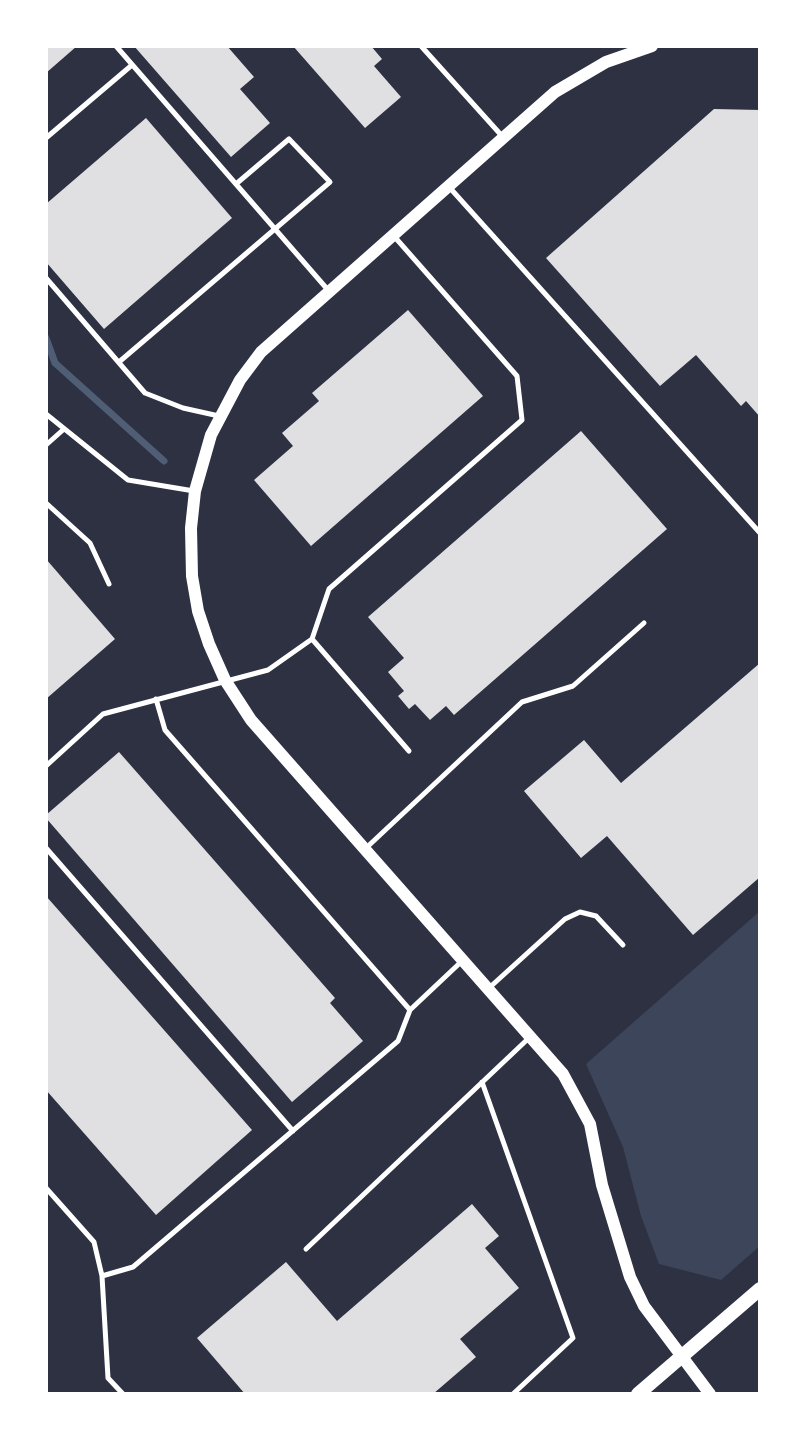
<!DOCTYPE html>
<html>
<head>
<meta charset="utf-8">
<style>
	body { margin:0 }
	#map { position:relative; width:806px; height:1440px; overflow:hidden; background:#2d3142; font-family:"Crimson Pro",serif }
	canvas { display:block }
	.frame { position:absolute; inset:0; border:48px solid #fff; pointer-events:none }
</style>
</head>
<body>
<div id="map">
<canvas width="806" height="1440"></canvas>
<div class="frame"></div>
</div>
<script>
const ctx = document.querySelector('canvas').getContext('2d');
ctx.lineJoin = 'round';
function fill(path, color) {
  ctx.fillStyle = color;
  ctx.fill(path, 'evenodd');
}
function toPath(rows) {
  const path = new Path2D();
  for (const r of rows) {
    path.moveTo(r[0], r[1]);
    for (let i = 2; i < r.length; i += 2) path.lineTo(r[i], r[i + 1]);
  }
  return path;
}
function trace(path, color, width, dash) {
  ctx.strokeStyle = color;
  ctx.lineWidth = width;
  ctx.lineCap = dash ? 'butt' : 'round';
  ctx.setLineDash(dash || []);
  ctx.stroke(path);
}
fill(toPath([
	[760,911,760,1246,721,1280,659,1264,641,1216,623,1147,586,1064]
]), '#3c4559');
trace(toPath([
	[46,338,55,363,164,461]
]), '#4f5d75', 7);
fill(toPath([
	[46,46,77,46,46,73],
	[134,46,227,46,254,77,240,89,270,123,231,157],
	[293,46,371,46,382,59,374,66,401,97,365,128],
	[714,109,760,110,760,417,746,401,741,406,696,355,660,386,546,258],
	[146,118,232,218,104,329,46,262,46,204],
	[408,310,483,396,311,546,254,480,293,446,282,433,319,401,312,393],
	[581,431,667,529,454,715,446,706,430,720,415,704,409,709,398,696,404,691,388,672,404,658,368,617],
	[46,559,115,639,46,699],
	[760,663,760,877,693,935,607,836,581,858,524,791,584,740,621,783],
	[119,752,335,998,330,1003,363,1041,292,1102,46,818,46,815],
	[46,896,252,1130,156,1215,46,1090],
	[472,1204,499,1236,485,1248,519,1288,460,1339,476,1357,433,1394,245,1394,197,1338,286,1262,337,1321]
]), '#e0e0e3');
trace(toPath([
	[116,46,328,290],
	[421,46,502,136],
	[46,138,132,65],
	[450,188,760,533],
	[46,278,145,393,183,408,219,416],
	[119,362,330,182,289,139,236,184],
	[46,414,128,480,194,491],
	[46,445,64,429],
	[46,503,90,543,109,584],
	[312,639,409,751],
	[156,699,165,730,410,1010],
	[46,766,103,714,268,670,312,639,329,589,522,420,517,376,393,235],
	[46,848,293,1131],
	[365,849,522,702,573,686,644,623],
	[489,988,565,919,580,912,596,916,623,945],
	[482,1082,573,1338,513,1394],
	[46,1188,94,1242,102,1276,108,1378,123,1394],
	[306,1249,531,1036],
	[102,1276,133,1267,398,1041,410,1010,462,961]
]), '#fff', 5);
trace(toPath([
	[652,46,606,62,555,92,261,352,240,380,211,435,195,491,191,528,192,576,198,611,209,644,225,680,251,720,563,1074,590,1124,602,1185,630,1277,644,1306,710,1394]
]), '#fff', 12);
trace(toPath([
	[638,1394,760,1289]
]), '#fff', 14);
</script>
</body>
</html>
